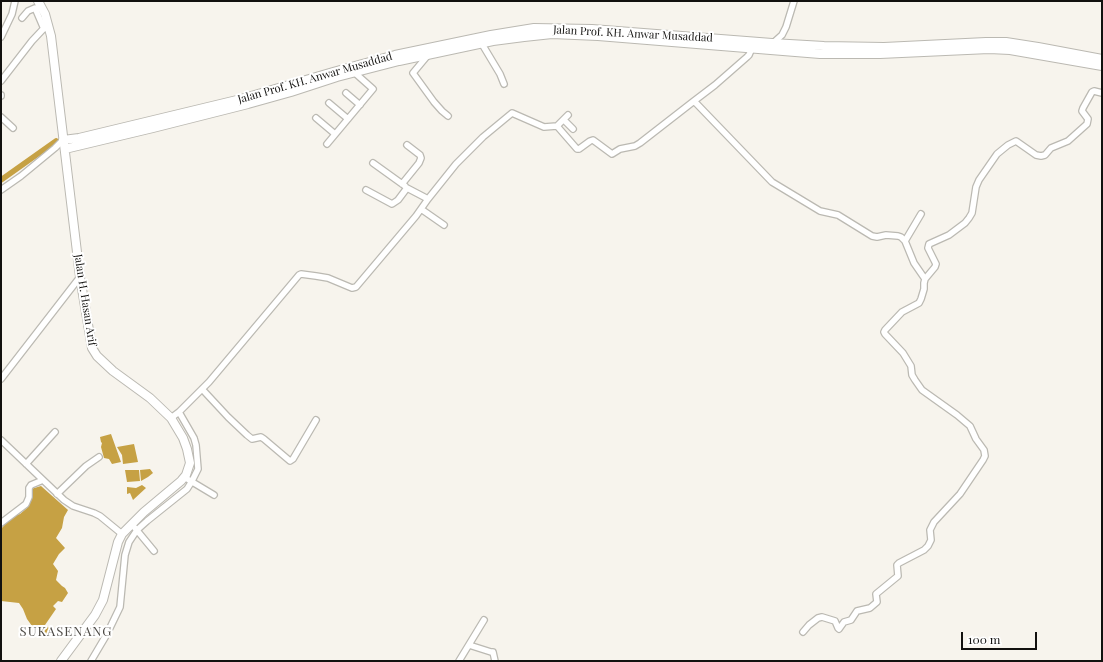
<!DOCTYPE html>
<html>
<head>
<meta charset="utf-8">
<style>
	body { margin:0 }
	#map { position:relative; width:1103px; height:662px; overflow:hidden; background:#f7f4ed; font-family:"Playfair Display",serif }
	canvas { display:block }
	.frame { position:absolute; inset:0; border:2px solid #12110f; pointer-events:none }
	.scale { position:absolute; left:961px; top:632px; width:76px; height:18px; box-sizing:border-box; border:2px solid #12110f; border-top:0; padding-left:5px; font-size:12px; line-height:14px; white-space:nowrap; color:#12110f; -webkit-text-stroke:3px #fff; paint-order:stroke }
</style>
</head>
<body>
<div id="map">
<canvas width="1103" height="662"></canvas>
<div class="frame"></div>
<div class="scale">100 m</div>
</div>
<script>
const ctx = document.querySelector('canvas').getContext('2d');
ctx.lineJoin = 'round';
function fill(path, color) {
  ctx.fillStyle = color;
  ctx.fill(path, 'evenodd');
}
function toPath(rows) {
  const path = new Path2D();
  for (const r of rows) {
    path.moveTo(r[0], r[1]);
    for (let i = 2; i < r.length; i += 2) path.lineTo(r[i], r[i + 1]);
  }
  return path;
}
function trace(path, color, width, dash) {
  ctx.strokeStyle = color;
  ctx.lineWidth = width;
  ctx.lineCap = dash ? 'butt' : 'round';
  ctx.setLineDash(dash || []);
  ctx.stroke(path);
}
function drawText(font, color, halo, rows, align = 'center') {
  ctx.font = font + ' "Playfair Display",serif';
  ctx.lineWidth = 4;
  ctx.setLineDash([]);
  ctx.textBaseline = 'middle';
  ctx.strokeStyle = halo;
  ctx.fillStyle = color;
  for (const [text, x, y, turn = 0] of rows) {
    ctx.save();
    ctx.translate(x, y);
    ctx.rotate((+turn || 0) * Math.PI / 180);
    ctx.textAlign = isNaN(turn) ? turn : align;
    if (halo) ctx.strokeText(text, 0, 0);
    ctx.fillText(text, 0, 0);
    ctx.restore();
  }
}
fill(toPath([
	[111,434,121,462,112,464,109,459,104,458,101,447,102,443,101,442,100,437],
	[134,444,138,462,123,464,122,455,117,447],
	[150,469,153,473,148,477,141,481,140,470],
	[125,470,139,470,140,481,127,482],
	[142,485,146,488,133,500,130,493,127,494,127,487,136,488],
	[41,486,68,510,64,517,62,528,56,538,65,548,59,554,53,564,58,571,56,580,62,586,65,588,68,593,62,602,58,601,53,606,56,609,45,625,53,631,50,637,32,626,27,619,23,609,19,603,1,601,1,529,8,521,14,516,20,514,27,508,30,500,31,489]
]), '#c6a144');
trace(toPath([
	[1,180,56,141]
]), '#c6a144', 5.5);
const street = toPath([
	[22,18,28,11,35,8,44,29],
	[1,37,12,14,15,1],
	[482,44,500,74,504,84],
	[772,44,782,35,786,27,794,1],
	[428,55,413,73,434,102,442,111,448,116],
	[1,81,32,41,48,24],
	[346,93,360,105],
	[1,95,1,96],
	[694,101,715,85,747,57,749,55,752,48],
	[329,103,348,119],
	[1,117,13,128],
	[316,118,335,134],
	[564,120,573,129],
	[557,126,568,115],
	[327,144,373,89,355,73],
	[373,163,405,186],
	[402,184,419,163,421,158,420,155,407,145],
	[1,190,21,176,55,148,63,140],
	[366,190,392,204,398,200,407,188,428,199],
	[421,209,444,225],
	[905,241,921,214],
	[1,379,80,277],
	[202,389,228,417,247,435,252,439,261,437,264,439,290,461,293,459,316,420],
	[171,418,179,412,209,382,299,275,301,274,316,276,328,278,352,288,356,287,416,216,428,199,456,164,483,137,512,113,544,127,557,126,577,149,579,149,590,141,593,140,612,154,620,149,635,146,640,143,694,101,772,182,820,211,838,215,872,236,877,237,886,235,898,236,901,237,905,241,914,263,925,279,935,267,936,264,928,248,929,244,949,235,965,223,969,218,972,213,976,187,979,180,997,154,1008,145,1016,141,1036,155,1041,156,1045,155,1051,148,1068,141,1087,124,1088,119,1082,111,1083,108,1092,92,1094,91,1102,93],
	[1,440,64,500,73,506,94,513,100,516,122,534],
	[26,464,55,432],
	[184,477,214,495],
	[57,494,86,466,99,457],
	[1,523,26,504,29,497,29,488,31,485,43,480],
	[135,528,154,551],
	[803,632,809,625,818,618,822,617,835,621,838,628,839,629,844,622,851,620,857,611,870,608,877,602,876,594,898,576,897,565,899,563,924,550,928,546,931,540,930,530,934,522,960,494,983,460,985,456,984,450,976,439,970,426,957,415,922,390,915,380,912,375,911,366,903,353,885,334,884,332,885,330,902,312,919,303,921,299,924,289,924,283,925,279],
	[469,645,491,652,493,652,495,661],
	[91,661,107,634,120,607,125,555,129,542,137,530,147,521,187,489,192,481,198,469,196,445,194,438,179,412],
	[459,661,484,620]
]);
const secondary = toPath([
	[38,1,45,14,51,36,80,277,92,348,97,356,113,371,150,398,171,418,183,438,187,449,190,463,186,475,181,481,144,512,122,534,118,542,103,600,95,615,61,661],
	[63,140,79,138,241,99,333,72,395,55,491,35,534,28,592,29,772,43,824,46,884,47,986,42,1006,42,1038,47,1102,59],
	[65,149,153,128,248,104,291,92,337,77,399,61,493,41,524,37,552,34,598,36,820,54,880,54,989,49,1010,50,1102,66]
]);
trace(street, '#bbb9b2', 8);
trace(secondary, '#bbb9b2', 10);
trace(street, '#fff', 5.5);
trace(secondary, '#fff', 8);
drawText('11px', '#12110f', '#fff', [
	["Jalan Prof. KH. Anwar Musaddad",633,34,3],
	["Jalan Prof. KH. Anwar Musaddad",315,78,-16],
	["Jalan H. Hasan Arif",85,300,81]
]);
ctx.letterSpacing = '1px';
drawText('13px', '#4c4944', '#fff', [
	["SUKASENANG",66,632]
]);
ctx.letterSpacing = '0px';
</script>
</body>
</html>
